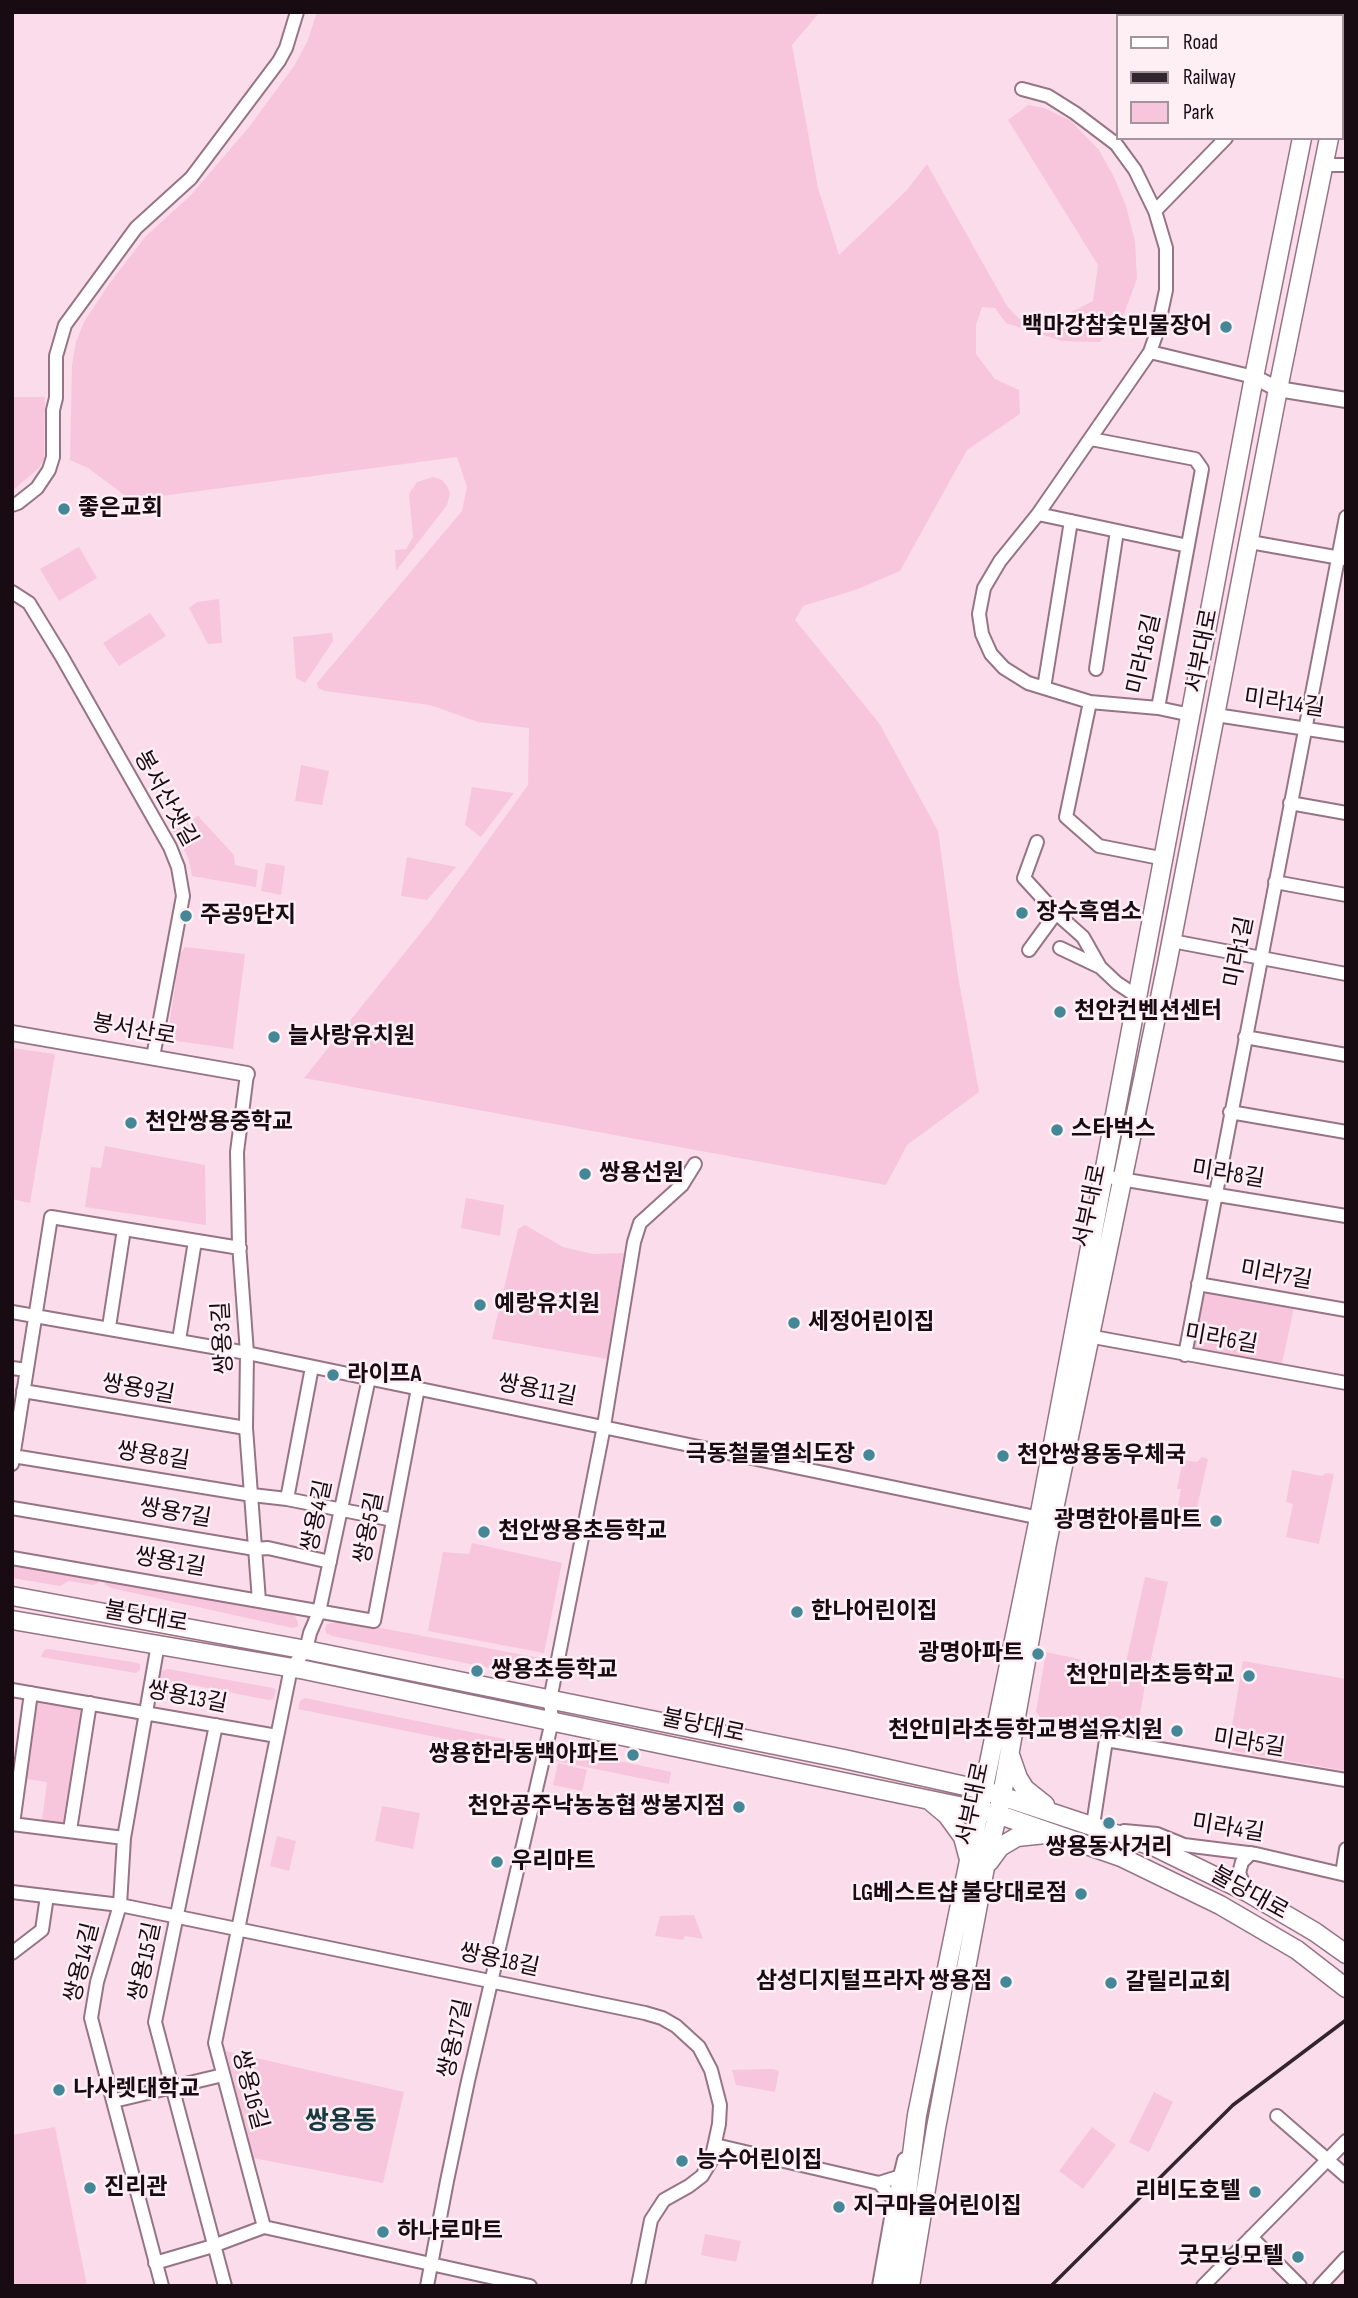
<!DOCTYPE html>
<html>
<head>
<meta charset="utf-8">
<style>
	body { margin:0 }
	#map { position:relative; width:1358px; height:2298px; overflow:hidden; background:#fbdcea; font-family:"Sofia Sans Condensed",sans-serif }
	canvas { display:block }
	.frame { position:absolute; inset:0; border:14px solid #180c12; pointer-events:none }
	.legend { position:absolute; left:1116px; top:14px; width:228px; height:126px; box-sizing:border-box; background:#feeff5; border:2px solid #a2949a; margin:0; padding:9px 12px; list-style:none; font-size:21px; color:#180c12 }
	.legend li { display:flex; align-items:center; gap:14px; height:35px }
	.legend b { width:35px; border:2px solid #a2949a }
</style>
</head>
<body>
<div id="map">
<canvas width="1358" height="2298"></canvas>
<div class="frame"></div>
<ul class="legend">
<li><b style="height:9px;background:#fff"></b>Road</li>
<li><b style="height:9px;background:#33252c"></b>Railway</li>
<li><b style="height:19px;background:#f7c6dd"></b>Park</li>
</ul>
</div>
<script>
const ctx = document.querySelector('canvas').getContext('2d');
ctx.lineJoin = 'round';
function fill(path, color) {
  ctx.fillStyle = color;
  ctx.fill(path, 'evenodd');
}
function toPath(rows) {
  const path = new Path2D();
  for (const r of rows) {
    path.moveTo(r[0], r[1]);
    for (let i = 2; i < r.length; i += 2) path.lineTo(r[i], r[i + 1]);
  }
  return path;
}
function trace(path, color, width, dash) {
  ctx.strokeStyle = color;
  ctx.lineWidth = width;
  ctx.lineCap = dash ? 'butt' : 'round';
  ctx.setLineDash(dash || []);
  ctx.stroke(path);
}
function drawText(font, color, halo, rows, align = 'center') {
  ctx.font = font + ' "Sofia Sans Condensed","Noto Sans KR",sans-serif';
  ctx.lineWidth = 5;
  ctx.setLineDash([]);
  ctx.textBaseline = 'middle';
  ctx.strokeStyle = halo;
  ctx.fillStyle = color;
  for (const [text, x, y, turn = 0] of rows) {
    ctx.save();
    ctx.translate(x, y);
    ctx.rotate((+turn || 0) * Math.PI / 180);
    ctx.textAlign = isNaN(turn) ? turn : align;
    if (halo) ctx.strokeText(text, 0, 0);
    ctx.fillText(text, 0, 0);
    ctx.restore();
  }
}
fill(toPath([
	[317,12,820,12,792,45,818,188,839,255,906,191,927,164,1007,306,1018,318,1030,322,1062,317,1093,301,1098,265,1008,120,1028,105,1044,108,1071,121,1099,150,1114,177,1126,206,1135,241,1137,279,1122,319,1100,342,1062,341,1006,323,995,308,982,307,976,325,976,354,995,379,1019,390,1020,414,967,450,900,571,858,589,803,606,795,620,879,723,938,831,958,976,979,1092,907,1145,886,1185,304,1078,431,920,528,785,529,728,478,722,430,705,325,691,318,688,317,683,462,511,467,487,457,457,131,500,88,468,70,460,72,365,76,342,84,322,109,284,146,236,190,196,249,127,294,66,308,40],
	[12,397,45,397,44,459,39,468,12,491],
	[433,477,442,480,447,486,450,493,447,505,396,571,395,550,406,549,413,537,409,494,417,482],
	[79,547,97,578,59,601,40,569],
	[219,599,222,643,208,644,189,608,197,602],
	[150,613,166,636,119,666,103,643],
	[332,633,333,641,305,683,296,678,293,637],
	[301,765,329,771,322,805,295,801],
	[472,787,514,793,481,837,465,825],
	[198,816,234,855,235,865,258,870,256,887,192,876,189,860,181,843,173,831],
	[407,857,456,867,427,900,401,896],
	[266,863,285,866,281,895,261,891],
	[185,947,245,954,233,1049,170,1040,168,1033,180,954],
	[12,1048,55,1054,30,1203,12,1199],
	[105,1146,205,1165,206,1225,85,1207,91,1167,101,1168],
	[466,1198,504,1205,500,1236,461,1228],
	[525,1225,563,1247,593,1254,624,1253,607,1359,492,1339,518,1229],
	[1207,1290,1294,1308,1281,1368,1194,1351,1191,1348,1204,1292],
	[1202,1457,1208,1459,1196,1512,1177,1510,1181,1489,1177,1489,1183,1460,1197,1462],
	[1292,1470,1322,1476,1326,1473,1334,1474,1319,1544,1286,1537,1293,1504,1286,1502],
	[472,1543,562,1563,544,1653,428,1631,443,1552,469,1554],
	[12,1566,90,1578,98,1580,98,1583,93,1585,69,1581,60,1586,12,1578],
	[1145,1577,1168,1582,1149,1667,1126,1662],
	[107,1580,293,1612,298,1622,298,1626,293,1628,111,1588,104,1584],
	[336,1622,381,1628,550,1660,549,1666,545,1673,534,1677,332,1636,326,1633,325,1629,327,1624],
	[48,1649,133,1662,140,1664,140,1670,136,1673,41,1657,44,1650],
	[1046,1652,1147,1674,1136,1736,1041,1718,1036,1712],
	[1243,1661,1346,1679,1346,1771,1228,1750],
	[168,1669,273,1688,276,1690,274,1698,270,1700,258,1698,162,1679,160,1676,161,1671],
	[37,1698,76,1703,83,1715,66,1822,60,1824,42,1821,47,1782,25,1779,34,1703],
	[305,1698,534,1745,536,1748,534,1757,298,1709,300,1701],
	[559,1748,671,1772,669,1784,551,1760,554,1753],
	[558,1763,587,1770,582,1791,553,1785],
	[382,1806,420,1813,413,1849,375,1841],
	[277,1836,296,1841,289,1871,270,1866],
	[694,1915,703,1939,685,1936,683,1940,655,1936,660,1916],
	[226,2051,404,2092,383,2183,253,2158],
	[773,2069,779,2071,775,2092,736,2085,732,2070],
	[1154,2092,1173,2102,1149,2152,1129,2142],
	[55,2127,87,2286,12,2286,12,2135],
	[1092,2127,1116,2145,1083,2189,1059,2171],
	[705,2234,741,2241,736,2262,701,2255]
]), '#f7c6dd');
const minor = toPath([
	[1183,12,1185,16],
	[1022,89,1048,96,1075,113,1116,144,1135,170,1155,211,1166,248,1166,290,1157,332,1150,352],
	[1324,165,1346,165],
	[1155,211,1226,138],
	[1091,439,1195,459,1202,469,1158,708,1090,702,1028,683,1004,668,991,654,982,634,979,614,984,588,1000,561,1038,514,1150,352,1254,377],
	[12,505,18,503,37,488,49,470,53,457,53,410,56,398,56,356,65,325,136,228,191,178,279,61,286,48,297,12],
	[1038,514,1188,546],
	[1250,542,1346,559],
	[12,592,29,603,62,657,170,847,178,867,183,896,153,1057],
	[1096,669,1117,531],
	[1044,688,1071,521],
	[1090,702,1066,817,1099,846,1165,859],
	[1158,708,1191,715],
	[1216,715,1346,735],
	[1290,803,1346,813],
	[1037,842,1024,878,1056,913,1083,937,1100,967,1117,983,1138,997],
	[1275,882,1346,895],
	[1172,941,1346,974],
	[1060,948,1100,967],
	[1029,950,1056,913],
	[1245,1037,1346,1055],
	[247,1074,237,1152,239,1244,247,1353,246,1428,259,1601],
	[1230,1112,1346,1132],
	[1102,1176,1346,1216],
	[1198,1284,1346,1310],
	[12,1312,247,1353,1045,1519],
	[109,1327,124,1229],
	[1088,1336,1346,1383],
	[179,1340,195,1241],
	[1185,1355,1346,517],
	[12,1368,27,1370],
	[369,1378,319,1612,310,1633,306,1650,291,1668,215,2043,264,2227,530,2286],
	[23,1391,246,1428],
	[13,1456,252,1495,287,1499,393,1520],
	[12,1464,51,1217,240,1248],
	[287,1499,312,1367],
	[12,1508,255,1549,268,1548,330,1562],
	[12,1558,374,1621,418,1388],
	[158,1644,124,1838,120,1905,97,1982,91,2018,162,2286],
	[12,1690,277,1736],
	[216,1725,155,2022,225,2286],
	[12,1824,124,1838],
	[13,1824,31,1693],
	[1093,1825,1106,1740,1346,1780],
	[70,1830,90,1703],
	[1124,1831,1157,1834,1184,1845,1256,1854,1346,1875],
	[1342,1874,1346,1849],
	[12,1892,120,1905,645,2013,662,2018,676,2026,699,2047,711,2070,720,2105,719,2124,711,2161,702,2176,689,2186,664,2200,651,2220,638,2286],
	[1247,1892,1239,1873,1242,1862,1251,1853],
	[12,1953,42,1930,47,1896],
	[114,2101,223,2075],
	[1277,2116,1346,2176],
	[715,2145,879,2183],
	[895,2201,879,2183,901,2176],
	[1251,2237,1300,2286],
	[155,2263,213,2246,264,2227],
	[427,2286,447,2181,468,2081,552,1721,550,1700,604,1426,634,1242,640,1223,682,1185,695,1164],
	[1203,2286,1346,2141],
	[1320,2286,1346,2258]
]);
const tertiary = toPath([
	[1254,377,1278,389,1346,400],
	[12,1033,247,1074],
	[880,2286,895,2201,905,2160]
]);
const secondary = toPath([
	[1325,16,1326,12],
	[1342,69,1346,50],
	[12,1596,301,1649,844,1759,983,1790,1155,1847,1247,1892,1315,1932,1346,1954],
	[12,1620,305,1670,997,1814,1121,1857,1220,1905,1297,1950,1346,1988],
	[1010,1755,1018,1778,1025,1789,1045,1805],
	[929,1800,947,1815,963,1837,968,1856],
	[989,1862,1000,1847,1017,1837,1045,1834],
	[895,2286,917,2115,1039,1518,1254,377,1302,138],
	[910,2286,936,2128,985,1867,1002,1795,1047,1543,1167,964,1278,389,1329,138]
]);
trace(minor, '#967484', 16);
trace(tertiary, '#967484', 18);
trace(secondary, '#967484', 21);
trace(minor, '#fff', 12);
trace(tertiary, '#fff', 14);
trace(secondary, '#fff', 18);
trace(toPath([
	[1051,2286,1233,2105,1346,2020]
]), '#33252c', 3.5);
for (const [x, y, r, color] of [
	[1226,327,7,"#448797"],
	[64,509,7,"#448797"],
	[1022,913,7,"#448797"],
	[186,916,7,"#448797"],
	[1060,1012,7,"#448797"],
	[274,1037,7,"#448797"],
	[131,1123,7,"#448797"],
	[1057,1130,7,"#448797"],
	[585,1174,7,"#448797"],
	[480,1305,7,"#448797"],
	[794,1323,7,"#448797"],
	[333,1375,7,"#448797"],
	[869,1455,7,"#448797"],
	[1003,1456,7,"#448797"],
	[1216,1521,7,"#448797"],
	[484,1532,7,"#448797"],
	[797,1612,7,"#448797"],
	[1038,1654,7,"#448797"],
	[477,1671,7,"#448797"],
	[1249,1676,7,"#448797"],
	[1177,1731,7,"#448797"],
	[633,1755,7,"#448797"],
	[739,1807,7,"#448797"],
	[1109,1823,7,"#448797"],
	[497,1862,7,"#448797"],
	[1081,1894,7,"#448797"],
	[1006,1982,7,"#448797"],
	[1111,1983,7,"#448797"],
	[59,2090,7,"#448797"],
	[682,2161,7,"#448797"],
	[90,2188,7,"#448797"],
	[1255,2192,7,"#448797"],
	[839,2207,7,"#448797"],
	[383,2232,7,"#448797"],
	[1298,2257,7,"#448797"]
]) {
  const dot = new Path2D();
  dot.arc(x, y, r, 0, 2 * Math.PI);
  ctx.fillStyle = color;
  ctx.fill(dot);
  trace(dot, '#feeff5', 2.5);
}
drawText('bold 23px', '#180c12', '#feeff5', [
	["백마강참숯민물장어",1212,327,"right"],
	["좋은교회",78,509],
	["장수흑염소",1036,913],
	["주공9단지",200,916],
	["천안컨벤션센터",1074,1012],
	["늘사랑유치원",288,1037],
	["천안쌍용중학교",145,1123],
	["스타벅스",1071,1130],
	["쌍용선원",599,1174],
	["예랑유치원",494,1305],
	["세정어린이집",808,1323],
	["라이프A",347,1375],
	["극동철물열쇠도장",855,1455,"right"],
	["천안쌍용동우체국",1017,1456],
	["광명한아름마트",1202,1521,"right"],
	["천안쌍용초등학교",498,1532],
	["한나어린이집",811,1612],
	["광명아파트",1024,1654,"right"],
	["쌍용초등학교",491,1671],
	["천안미라초등학교",1235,1676,"right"],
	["천안미라초등학교병설유치원",1163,1731,"right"],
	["쌍용한라동백아파트",619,1755,"right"],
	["천안공주낙농농협 쌍봉지점",725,1807,"right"],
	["쌍용동사거리",1109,1848,"center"],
	["우리마트",511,1862],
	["LG베스트샵 불당대로점",1067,1894,"right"],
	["삼성디지털프라자 쌍용점",992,1982,"right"],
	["갈릴리교회",1125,1983],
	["나사렛대학교",73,2090],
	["능수어린이집",696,2161],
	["진리관",104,2188],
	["리비도호텔",1241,2192,"right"],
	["지구마을어린이집",853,2207],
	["하나로마트",397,2232],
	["굿모닝모텔",1284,2257,"right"]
], 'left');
drawText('23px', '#180c12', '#feeff5', [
	["서부대로",1203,651,-79],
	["미라16길",1145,654,-77],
	["미라14길",1284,704,8],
	["봉서산샛길",165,799,61],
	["미라1길",1240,952,-79],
	["봉서산로",134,1031,10],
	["미라8길",1228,1175,9],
	["서부대로",1091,1206,-78],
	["미라7길",1276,1276,10],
	["쌍용3길",224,1338,-93],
	["미라6길",1221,1340,10],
	["쌍용9길",138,1390,10],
	["쌍용11길",537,1391,11],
	["쌍용8길",153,1457,9],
	["쌍용7길",175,1514,10],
	["쌍용4길",318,1516,-78],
	["쌍용5길",370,1528,-79],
	["쌍용1길",170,1563,10],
	["불당대로",146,1618,10],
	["쌍용13길",187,1698,11],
	["불당대로",703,1727,12],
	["미라5길",1249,1744,9],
	["서부대로",974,1804,-78],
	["미라4길",1228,1829,9],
	["불당대로",1249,1894,29],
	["쌍용18길",499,1961,12],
	["쌍용15길",146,1962,-78],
	["쌍용14길",83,1963,-76],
	["쌍용17길",456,2039,-77],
	["쌍용16길",249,2090,75]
]);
drawText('bold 26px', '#193a41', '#feeff5', [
	["쌍용동",341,2122]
]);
</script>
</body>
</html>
